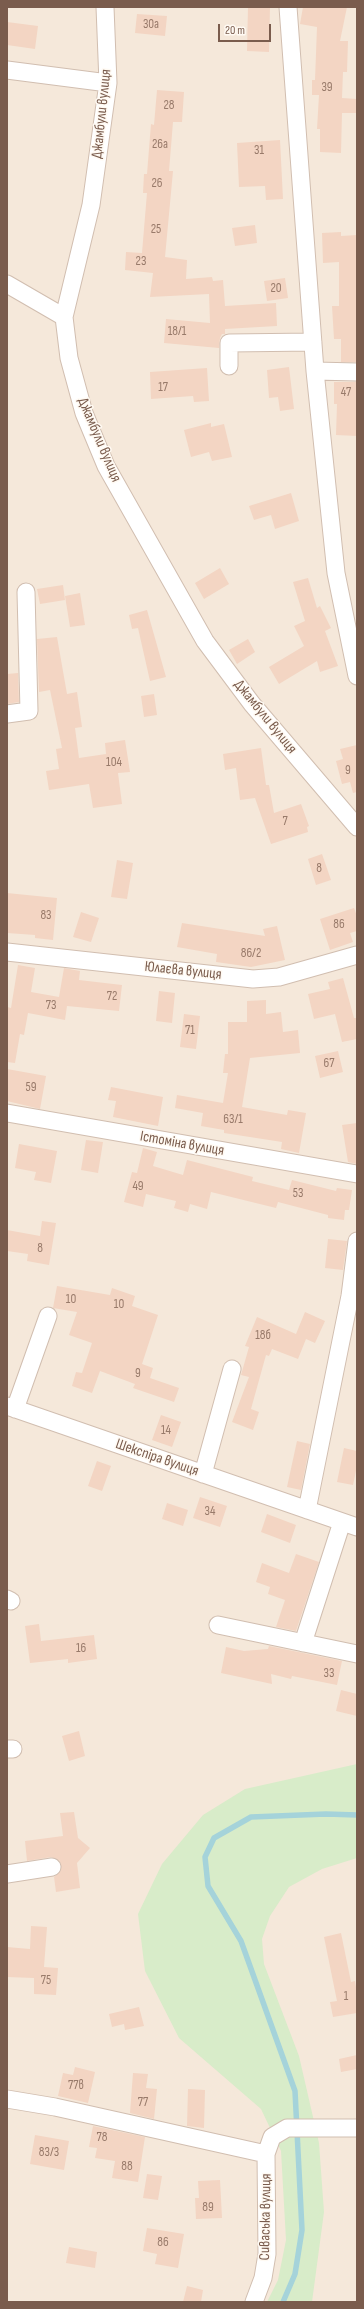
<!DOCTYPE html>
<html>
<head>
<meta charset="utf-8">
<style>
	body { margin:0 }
	#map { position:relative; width:364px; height:2309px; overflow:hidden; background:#fdf6ec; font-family:"Sofia Sans Condensed",sans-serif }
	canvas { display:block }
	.frame { position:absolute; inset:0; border:8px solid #7a5c4d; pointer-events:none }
	.scale { position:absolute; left:218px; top:24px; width:53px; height:18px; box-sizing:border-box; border:2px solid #7a5c4d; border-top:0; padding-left:5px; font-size:12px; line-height:14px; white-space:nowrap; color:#7a5c4d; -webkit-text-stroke:3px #fffaf3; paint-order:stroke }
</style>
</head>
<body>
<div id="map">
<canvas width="364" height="2309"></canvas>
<div class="frame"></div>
<div class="scale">20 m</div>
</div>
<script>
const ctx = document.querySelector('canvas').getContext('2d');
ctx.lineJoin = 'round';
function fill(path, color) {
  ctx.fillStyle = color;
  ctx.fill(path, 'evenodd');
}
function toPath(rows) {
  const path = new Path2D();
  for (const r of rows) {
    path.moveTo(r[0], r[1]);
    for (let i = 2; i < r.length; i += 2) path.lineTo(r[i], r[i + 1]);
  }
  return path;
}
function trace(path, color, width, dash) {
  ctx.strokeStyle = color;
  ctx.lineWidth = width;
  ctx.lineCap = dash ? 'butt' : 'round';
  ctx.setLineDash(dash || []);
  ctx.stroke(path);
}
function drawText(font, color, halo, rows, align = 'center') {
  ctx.font = font + ' "Sofia Sans Condensed",sans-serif';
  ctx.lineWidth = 3;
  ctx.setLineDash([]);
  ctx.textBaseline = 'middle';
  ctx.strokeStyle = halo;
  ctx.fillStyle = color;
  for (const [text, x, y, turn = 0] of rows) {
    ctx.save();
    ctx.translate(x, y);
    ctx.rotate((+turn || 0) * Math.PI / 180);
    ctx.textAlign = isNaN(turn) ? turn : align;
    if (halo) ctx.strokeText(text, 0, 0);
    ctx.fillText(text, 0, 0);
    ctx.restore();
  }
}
fill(toPath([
	[7,7,357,7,357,2302,7,2302]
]), '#f5e8da');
fill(toPath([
	[357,1764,357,1858,322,1869,289,1887,270,1916,262,1939,264,1964,299,2056,319,2143,324,2212,312,2302,267,2302,278,2280,286,2240,281,2151,261,2109,179,2038,145,1971,138,1914,162,1864,203,1815,245,1789]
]), '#d8ecc9');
trace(toPath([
	[283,2302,295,2274,302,2230,295,2091,241,1941,208,1886,205,1857,214,1838,251,1817,326,1814,357,1815]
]), '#a5d3da', 5.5);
fill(toPath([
	[248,7,270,7,269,52,247,51],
	[303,7,347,7,340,41,348,41,347,72,343,72,342,98,357,99,357,113,342,113,341,153,320,152,320,129,317,129,319,95,312,95,312,80,315,80,317,27,300,24],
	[137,14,167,16,165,36,135,33],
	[7,22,38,26,35,49,7,45],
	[157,90,184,92,182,122,173,122,169,171,173,171,165,257,187,260,186,279,212,277,213,281,223,280,225,306,276,303,277,326,225,329,225,334,222,334,220,338,219,348,164,343,166,319,210,323,209,294,150,297,153,273,125,270,126,252,142,253,147,193,143,193,144,174,147,174,151,124,154,125],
	[280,140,283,199,266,200,265,186,239,187,237,143],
	[255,225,257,243,235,246,232,228],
	[341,232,341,236,357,235,357,362,341,362,341,339,334,339,332,306,339,306,339,262,323,263,322,233],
	[285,278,288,298,267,301,264,281],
	[289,367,294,409,280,411,278,397,269,398,267,370],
	[207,368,209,401,194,402,193,396,151,399,150,372],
	[334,382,357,382,357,436,336,435,337,404,334,404],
	[211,423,211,427,224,424,232,457,212,461,209,452,191,457,184,430],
	[291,493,299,521,275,529,271,515,254,520,249,506],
	[220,568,229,584,204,599,195,583],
	[308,578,317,608,320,606,331,628,325,631,338,666,320,672,317,661,279,684,269,667,304,646,294,626,305,621,293,582],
	[63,585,65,600,40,604,37,589],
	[80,593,85,625,70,627,65,596],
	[147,610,166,677,150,681,138,628,132,629,129,615],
	[57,637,67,694,77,692,82,727,75,728,79,758,106,754,105,743,125,740,130,772,118,773,122,804,93,808,89,784,49,790,46,771,59,769,56,749,62,748,50,690,39,692,37,639],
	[248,639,255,652,237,664,229,650],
	[18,673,19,702,7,704,7,674],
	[154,694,157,715,144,717,141,696],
	[357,745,357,792,353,793,350,782,342,784,336,761,343,759,340,749],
	[261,748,266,785,269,785,274,813,301,804,309,826,307,827,308,832,271,844,255,798,240,800,236,768,225,770,223,754],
	[322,854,331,880,316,885,308,859],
	[117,860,133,863,127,899,111,897],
	[7,893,57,898,53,940,35,938,35,935,7,933],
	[354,908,357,916,357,931,350,933,353,942,330,950,320,919],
	[81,912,99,918,91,942,73,937],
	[182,923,265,936,263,929,277,926,285,960,251,967,216,962,217,954,177,947],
	[18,965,35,968,31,992,59,997,64,968,80,971,79,980,122,985,119,1011,67,1006,65,1020,28,1013,24,1035,20,1034,15,1063,7,1062,7,1007,11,1008],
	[343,978,354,1018,357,1018,357,1039,342,1042,335,1014,314,1019,308,994,330,989,328,982],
	[159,991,175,993,172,1023,156,1021],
	[266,1000,266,1014,281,1012,283,1032,298,1030,300,1053,250,1058,242,1107,287,1115,288,1110,306,1113,299,1153,281,1149,282,1142,224,1133,224,1130,201,1126,203,1113,175,1108,177,1095,223,1103,228,1073,223,1073,225,1054,228,1054,228,1022,247,1022,247,1001],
	[184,1014,200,1016,196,1049,180,1047],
	[338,1051,343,1072,320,1078,315,1056],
	[7,1069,46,1076,40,1109,7,1101],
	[111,1087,163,1097,158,1126,113,1117,116,1101,108,1100],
	[357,1123,357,1164,348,1162,342,1125],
	[86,1140,103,1142,98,1173,81,1170],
	[19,1144,57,1151,51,1183,34,1180,36,1172,15,1168],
	[143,1148,157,1152,153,1166,183,1175,187,1160,253,1177,252,1181,289,1190,292,1180,336,1191,337,1188,352,1190,349,1210,345,1210,344,1220,328,1218,328,1215,278,1202,276,1208,211,1192,207,1209,190,1204,188,1212,174,1208,176,1201,146,1194,143,1207,124,1202,132,1172,137,1173],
	[42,1221,56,1223,49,1265,27,1261,28,1254,7,1251,7,1230,40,1236],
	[328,1239,347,1241,343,1270,325,1268],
	[57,1286,110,1295,112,1288,135,1296,132,1306,158,1315,142,1364,153,1368,150,1378,179,1388,174,1402,133,1388,135,1384,100,1371,92,1393,72,1386,76,1372,82,1373,92,1343,69,1335,77,1312,53,1308],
	[305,1312,325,1321,315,1343,306,1339,298,1359,272,1349,269,1356,266,1355,251,1409,259,1412,253,1430,232,1422,249,1377,241,1375,249,1347,245,1346,257,1317,296,1334],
	[161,1415,181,1422,172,1447,152,1440],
	[297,1441,310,1444,301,1490,287,1487],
	[344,1448,357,1451,357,1466,353,1485,337,1482],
	[97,1461,111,1466,102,1491,88,1486],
	[200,1497,227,1506,220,1527,193,1518],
	[167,1503,188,1510,183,1526,162,1519],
	[267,1514,296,1525,290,1543,261,1532],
	[296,1554,319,1562,296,1631,276,1627,285,1600,268,1594,270,1587,256,1582,262,1563,289,1573],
	[39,1624,41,1641,94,1635,97,1659,68,1663,68,1659,30,1663,25,1626],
	[269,1646,342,1661,337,1685,292,1676,291,1679,271,1674,272,1684,221,1673,226,1647,244,1651,268,1649],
	[341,1690,357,1694,357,1716,336,1711],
	[79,1731,85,1756,69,1761,62,1736],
	[74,1812,78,1838,90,1848,77,1863,80,1888,56,1892,54,1877,61,1870,60,1861,51,1857,27,1861,25,1841,63,1836,60,1813],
	[31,1926,47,1927,44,1967,58,1968,56,1995,34,1994,34,1978,7,1977,7,1947,30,1949],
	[341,1933,351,1982,355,1981,357,1993,357,2013,333,2017,330,2002,337,2001,324,1937],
	[139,2007,144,2026,125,2030,124,2024,112,2027,109,2014],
	[357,2055,357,2069,341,2072,339,2059],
	[75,2067,95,2072,88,2103,58,2096,63,2073,73,2075],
	[133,2073,148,2074,146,2088,157,2089,154,2119,130,2113],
	[188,2089,205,2090,204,2128,187,2126],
	[93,2126,145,2137,138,2182,112,2178,115,2161,95,2158,97,2148,89,2147],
	[35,2135,69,2141,64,2170,30,2164],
	[147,2174,162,2176,158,2200,143,2198],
	[220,2180,222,2218,196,2219,195,2198,199,2198,198,2181],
	[147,2228,184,2234,178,2268,155,2264,157,2254,143,2251],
	[69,2247,97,2252,95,2268,66,2263],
	[187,2286,203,2290,201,2302,183,2302]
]), '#f3d5c3');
const minor = toPath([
	[105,7,108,83,91,205,64,317,69,358,84,413,106,466,205,641,252,704,357,827],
	[288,7,315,371,336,573,357,676],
	[7,70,108,83],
	[7,284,64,317],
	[229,366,229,343,313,342],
	[315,371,357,372],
	[7,714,29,711,26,592],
	[7,952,253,979,279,977,357,955],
	[7,1113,357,1174],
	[7,1406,357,1527],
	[15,1409,48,1316],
	[203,1474,232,1369],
	[307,1510,350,1296,357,1241],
	[7,1599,11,1601],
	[218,1625,357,1654],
	[303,1643,342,1522],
	[7,1749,13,1749],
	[7,1874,52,1867],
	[7,2099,55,2107,266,2154],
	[254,2302,263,2278,267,2254,266,2154,272,2137,287,2128,357,2128]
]);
trace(minor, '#d1beb0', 19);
trace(minor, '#fff', 17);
drawText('13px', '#987a6a', null, [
	["30а",151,25],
	["39",327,88],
	["28",169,106],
	["26а",160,145],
	["31",259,151],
	["26",157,184],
	["25",156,230],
	["23",141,262],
	["20",276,289],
	["18/1",177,332],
	["17",163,388],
	["47",346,393],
	["104",114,763],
	["9",348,771],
	["7",285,822],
	["8",319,869],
	["83",46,916],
	["86",339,925],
	["86/2",251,954],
	["72",112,997],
	["73",51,1006],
	["71",190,1031],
	["67",329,1064],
	["59",31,1088],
	["63/1",233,1120],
	["49",138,1187],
	["53",298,1194],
	["8",40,1249],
	["10",71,1300],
	["10",119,1305],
	["18б",263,1336],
	["9",138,1374],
	["14",166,1431],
	["34",210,1512],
	["16",81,1649],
	["33",329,1674],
	["75",46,1981],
	["1",346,1997],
	["77в",76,2086],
	["77",143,2103],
	["78",102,2138],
	["83/3",49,2153],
	["88",127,2167],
	["89",208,2208],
	["86",163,2243]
]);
drawText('15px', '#7a5c4d', '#fffaf3', [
	["Джамбули вулиця",102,114,-84],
	["Джамбули вулиця",99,440,67],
	["Джамбули вулиця",265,717,51],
	["Юлаєва вулиця",183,971,6],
	["Істоміна вулиця",182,1144,10],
	["Шекспіра вулиця",157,1458,19],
	["Сиваська вулиця",266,2217,-89]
]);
</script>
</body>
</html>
